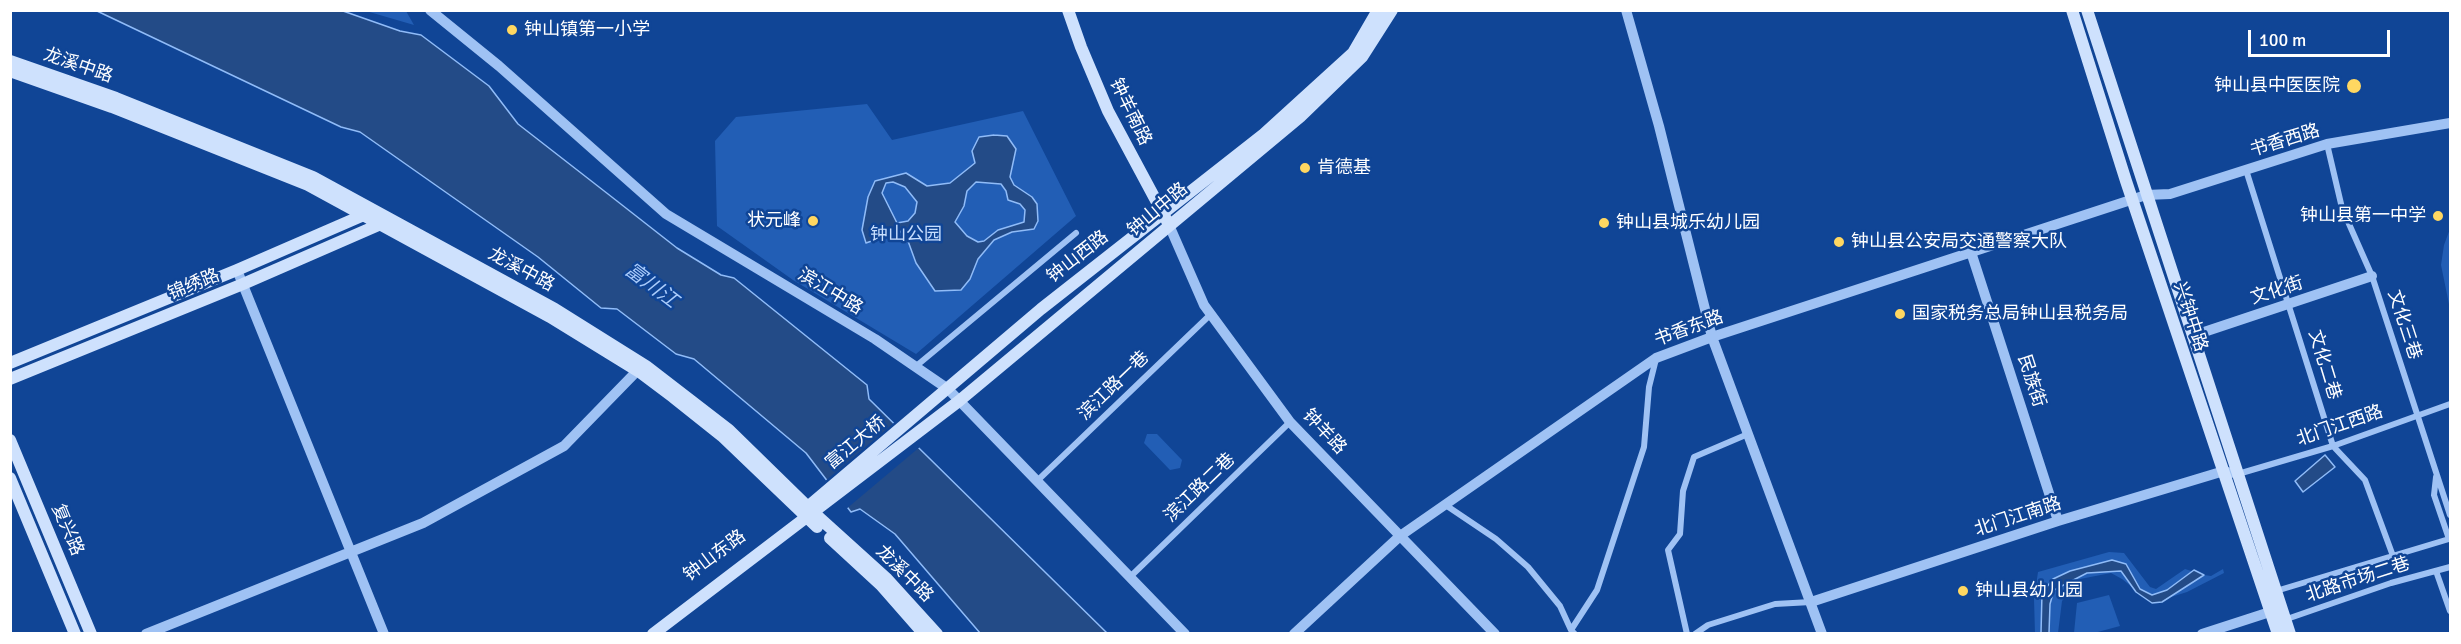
<!DOCTYPE html>
<html>
<head>
<meta charset="utf-8">
<style>
	body { margin:0 }
	#map { position:relative; width:2461px; height:644px; overflow:hidden; background:#104596; font-family:Signika,sans-serif }
	canvas { display:block }
	.frame { position:absolute; inset:0; border:12px solid #fff; pointer-events:none }
	.scale { position:absolute; left:2248px; top:30px; width:142px; height:27px; box-sizing:border-box; border:3px solid #fff; border-top:0; padding-left:8px; font-size:18px; line-height:21px; white-space:nowrap; color:#fff; -webkit-text-stroke:4px #104596; paint-order:stroke }
</style>
</head>
<body>
<div id="map">
<canvas width="2461" height="644"></canvas>
<div class="frame"></div>
<div class="scale">100 m</div>
</div>
<script>
const ctx = document.querySelector('canvas').getContext('2d');
ctx.lineJoin = 'round';
function fill(path, color) {
  ctx.fillStyle = color;
  ctx.fill(path, 'evenodd');
}
function toPath(rows) {
  const path = new Path2D();
  for (const r of rows) {
    path.moveTo(r[0], r[1]);
    for (let i = 2; i < r.length; i += 2) path.lineTo(r[i], r[i + 1]);
  }
  return path;
}
function trace(path, color, width, dash) {
  ctx.strokeStyle = color;
  ctx.lineWidth = width;
  ctx.lineCap = dash ? 'butt' : 'round';
  ctx.setLineDash(dash || []);
  ctx.stroke(path);
}
function drawText(font, color, halo, rows, align = 'center') {
  ctx.font = font + ' Signika,"Noto Sans SC",sans-serif';
  ctx.lineWidth = 5;
  ctx.setLineDash([]);
  ctx.textBaseline = 'middle';
  ctx.strokeStyle = halo;
  ctx.fillStyle = color;
  for (const [text, x, y, turn = 0] of rows) {
    ctx.save();
    ctx.translate(x, y);
    ctx.rotate((+turn || 0) * Math.PI / 180);
    ctx.textAlign = isNaN(turn) ? turn : align;
    if (halo) ctx.strokeText(text, 0, 0);
    ctx.fillText(text, 0, 0);
    ctx.restore();
  }
}
fill(toPath([
	[366,11,406,11,414,25],
	[867,104,892,140,1023,111,1076,216,916,354,793,280,717,226,715,141,736,117],
	[2450,229,2450,309,2441,265,2444,245],
	[1147,434,1157,434,1182,460,1180,468,1170,470,1144,443],
	[2109,552,2124,553,2150,587,2156,589,2185,569,2204,575,2211,576,2223,569,2224,573,2187,592,2152,603,2122,579,2111,573,2080,579,2062,601,2058,633,2035,634,2034,599,2038,572],
	[2109,595,2120,626,2094,633,2074,633,2077,603]
]), '#225eb5');
const water = toPath([
	[97,11,343,11,400,31,421,35,489,86,518,124,608,194,677,248,721,275,734,278,867,385,869,399,1107,633,980,633,895,534,860,509,851,512,806,453,694,359,676,354,617,309,601,308,538,257,360,132,341,127,97,11],
	[994,135,1007,136,1016,149,1010,177,1014,185,1032,197,1037,204,1038,221,1034,229,1012,232,994,240,978,259,970,279,961,290,935,291,916,263,908,241,900,231,866,243,862,230,868,197,875,181,906,173,927,186,950,183,975,163,972,151,979,137,994,135],
	[893,182,905,187,917,202,915,213,908,221,897,223,882,193,886,183,893,182],
	[976,182,1001,184,1006,191,1008,200,1020,204,1025,210,1024,222,998,230,984,241,978,242,967,236,955,222,964,206,967,191,976,182],
	[2325,455,2335,467,2303,492,2295,481,2325,455],
	[2112,560,2126,564,2140,589,2152,595,2167,590,2194,570,2204,575,2162,602,2152,603,2136,592,2121,571,2087,573,2054,590,2050,604,2049,633,2041,633,2042,593,2053,579,2070,571,2112,560]
]);
fill(water, '#234b87');
trace(water, '#90bcf8', 1.5);
fill(toPath([
	[896,421,921,446,845,510,824,482]
]), '#104596');
trace(toPath([
	[2327,144,2342,208,2372,276,2450,515],
	[2246,170,2333,446,2365,480,2393,556],
	[915,367,1076,233],
	[2238,474,2333,446,2450,404],
	[1037,481,1211,314],
	[1444,504,1496,539,1528,567,1560,606,1571,630],
	[2436,571,2450,611],
	[1130,577,1290,422],
	[2276,591,2449,539,2434,495,2436,477],
	[2284,620,2391,583,2450,567],
	[1575,634,1571,630,1597,590,1644,447,1649,387,1656,359],
	[1687,634,1668,550,1680,534,1683,491,1694,457,1748,434],
	[1695,634,1708,625,1775,604,1811,602]
]), '#9fc2f4', 6);
trace(toPath([
	[430,10,499,66,666,214,875,339,948,389,1185,634],
	[1626,10,1659,126,1712,337,1822,634],
	[1169,225,1204,305,1290,422,1495,634],
	[1971,252,2058,521],
	[237,270,384,634],
	[2192,336,2372,276],
	[1811,602,2058,521,2224,471,2231,473],
	[146,634,423,523,564,446,637,371,643,367],
	[1294,634,1400,536,1656,358,1712,337,2146,195,2170,194,2327,144,2450,123],
	[2202,634,2276,610]
]), '#9fc2f4', 10);
trace(toPath([
	[1068,10,1081,47,1108,111,1167,221],
	[2072,10,2126,181,2278,634],
	[2087,10,2290,634],
	[10,61,116,98,313,177,555,309,646,366,729,430,814,513,887,579,937,634],
	[10,71,112,107,308,185,550,317,641,373,673,397,722,436,817,527],
	[10,363,237,270,366,214],
	[10,379,243,284,383,223],
	[10,440,91,634],
	[10,478,75,634],
	[804,510,1041,309,1264,134,1353,53,1378,10],
	[830,538,881,585,924,634],
	[653,634,959,401,1300,117,1362,57,1392,10]
]), '#cee1fd', 12);
for (const [x, y, r, color] of [
	[512,30,6,"#ffd761"],
	[2354,86,8,"#ffd761"],
	[1305,168,6,"#ffd761"],
	[2438,216,6,"#ffd761"],
	[813,221,6,"#ffd761"],
	[1604,223,6,"#ffd761"],
	[1839,242,6,"#ffd761"],
	[1900,314,6,"#ffd761"],
	[1963,591,6,"#ffd761"]
]) {
  const dot = new Path2D();
  dot.arc(x, y, r, 0, 2 * Math.PI);
  ctx.fillStyle = color;
  ctx.fill(dot);
  trace(dot, '#104596', 2);
}
drawText('18px', '#fff', '#104596', [
	["钟山镇第一小学",524,30],
	["钟山县中医医院",2340,86,"right"],
	["肯德基",1317,168],
	["钟山县第一中学",2426,216,"right"],
	["状元峰",801,221,"right"],
	["钟山县城乐幼儿园",1616,223],
	["钟山县公安局交通警察大队",1851,242],
	["国家税务总局钟山县税务局",1912,314],
	["钟山县幼儿园",1975,591]
], 'left');
drawText('18px', '#fff', '#104596', [
	["龙溪中路",78,66,19],
	["钟羊南路",1130,112,64],
	["书香西路",2285,141,-17],
	["钟山中路",1158,210,-40],
	["钟山西路",1078,257,-38],
	["龙溪中路",521,270,28],
	["锦绣路",194,285,-22],
	["文化街",2277,291,-18],
	["滨江中路",830,292,31],
	["兴钟中路",2190,317,72],
	["文化三巷",2404,325,72],
	["书香东路",1689,329,-20],
	["文化二巷",2324,365,73],
	["民族街",2031,381,72],
	["滨江路一巷",1114,386,-44],
	["北门江西路",2340,426,-19],
	["钟羊路",1324,432,47],
	["富江大桥",856,443,-40],
	["滨江路二巷",1200,488,-44],
	["北门江南路",2018,517,-18],
	["复兴路",67,530,67],
	["钟山东路",715,556,-37],
	["龙溪中路",904,574,45],
	["北路市场二巷",2358,580,-18]
]);
drawText('18px', '#c7defe', '#104596', [
	["钟山公园",906,235]
]);
drawText('italic 20px', '#abccfb', '#104596', [
	["富川江",651,286,37]
]);
</script>
</body>
</html>
